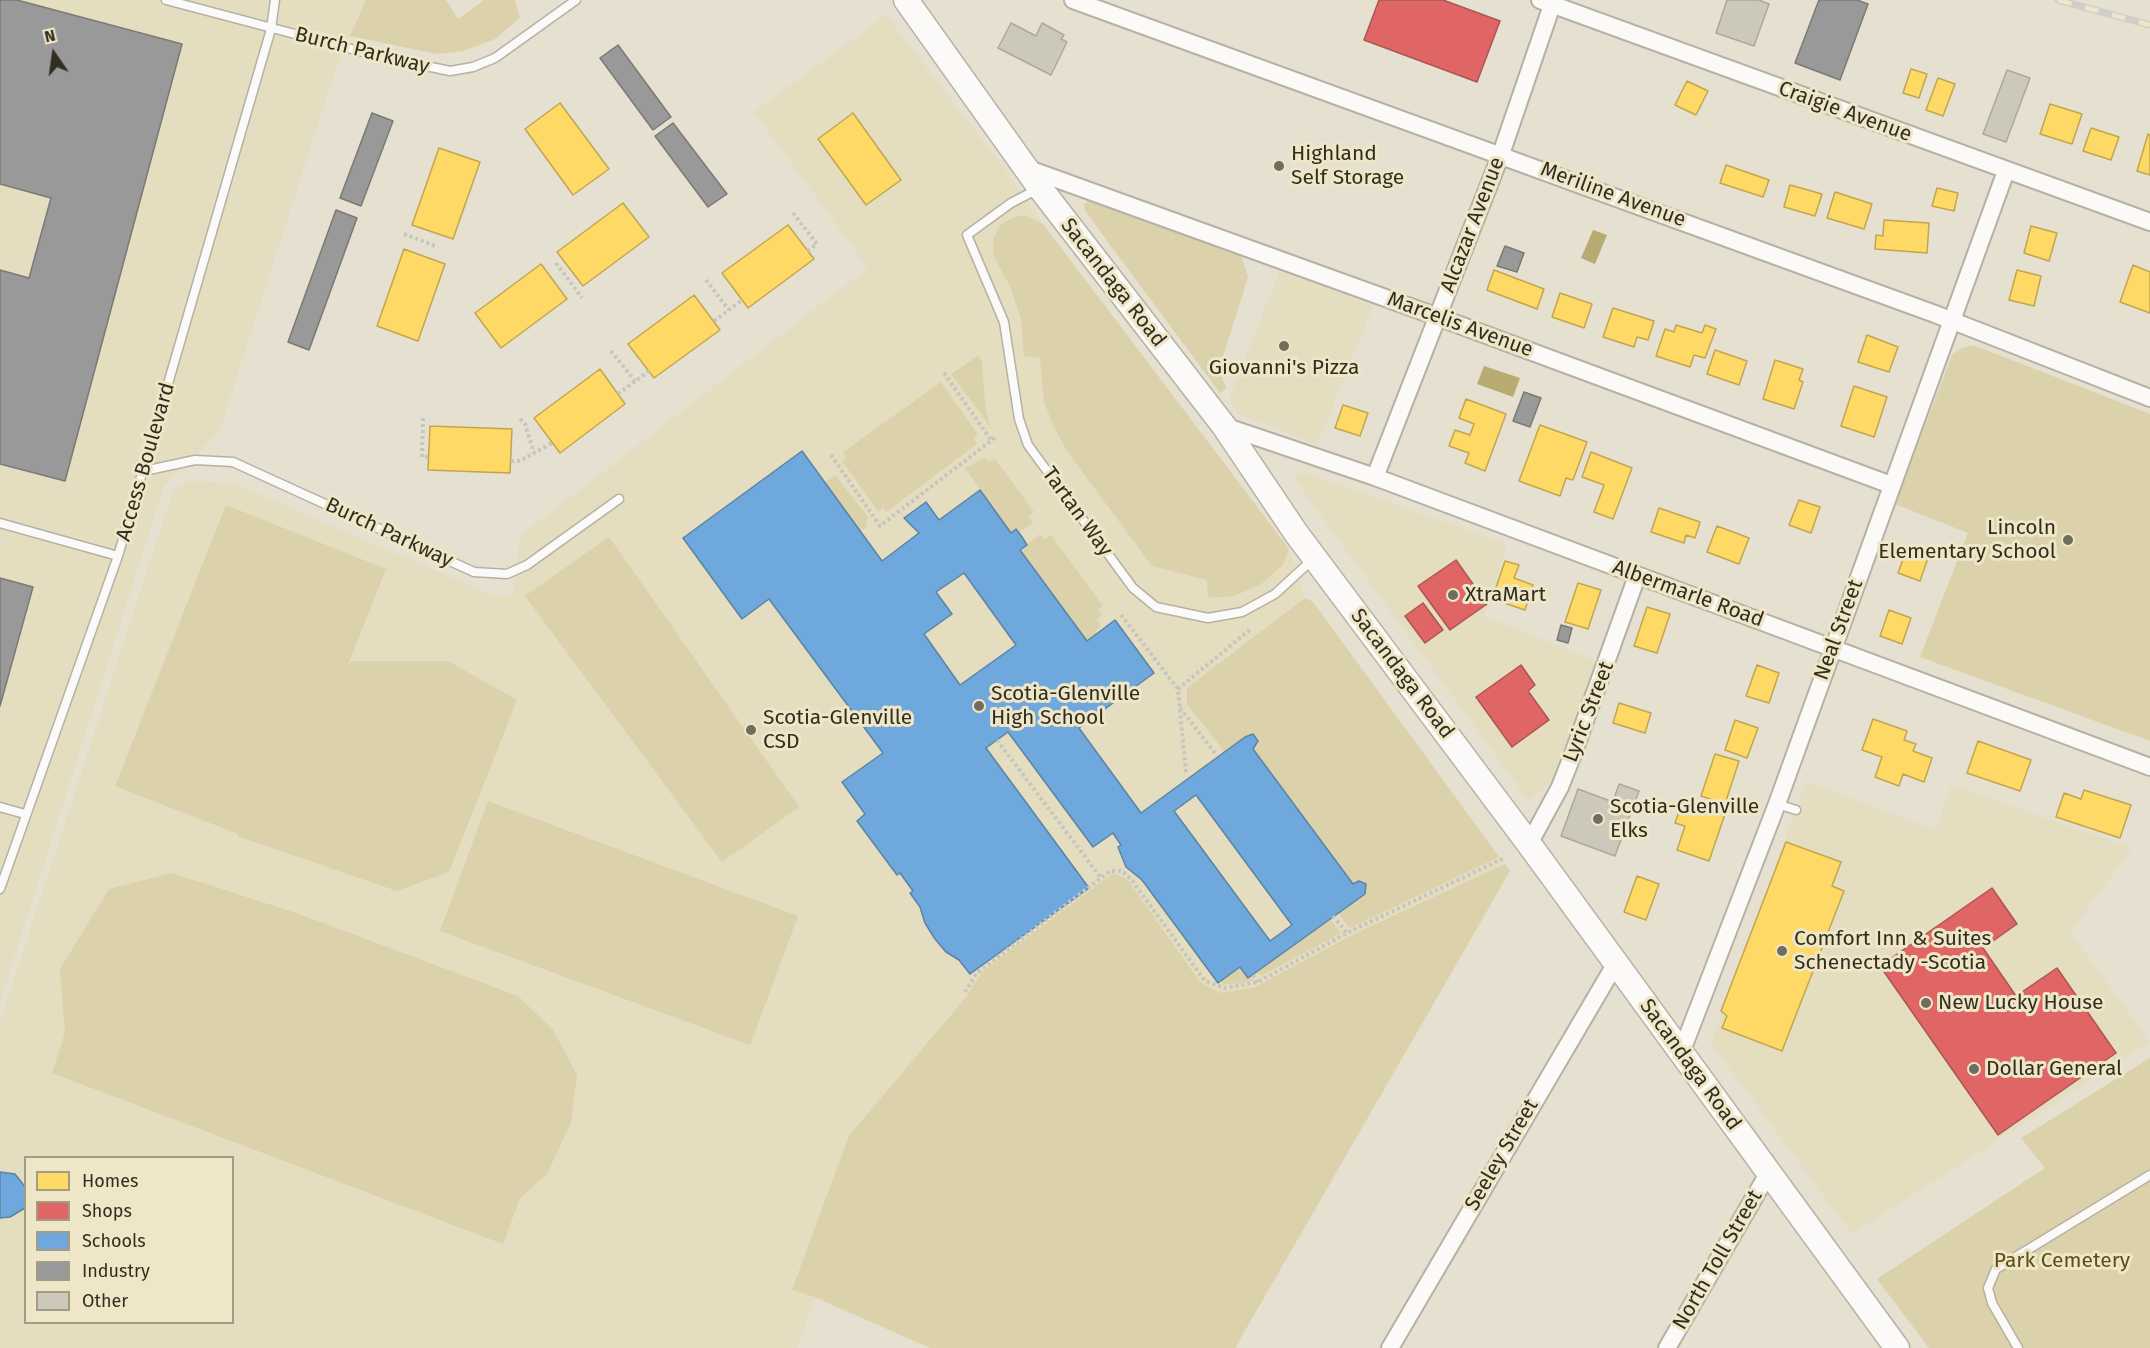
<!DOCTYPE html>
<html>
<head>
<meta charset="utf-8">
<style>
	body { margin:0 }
	#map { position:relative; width:2150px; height:1348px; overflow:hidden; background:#e5e0cf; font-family:"Fira Sans",sans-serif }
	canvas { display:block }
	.legend { position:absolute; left:24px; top:1156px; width:210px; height:168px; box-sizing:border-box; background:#eee6c6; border:2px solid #a29c84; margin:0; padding:8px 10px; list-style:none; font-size:18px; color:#312e21 }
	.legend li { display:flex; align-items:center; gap:12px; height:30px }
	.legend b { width:30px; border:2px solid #a29c84 }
	.north { position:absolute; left:24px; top:24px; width:60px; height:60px; -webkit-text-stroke:4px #eee6c6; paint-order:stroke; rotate:347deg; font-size:16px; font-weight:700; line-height:24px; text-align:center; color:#312e21 }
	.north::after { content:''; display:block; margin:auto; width:21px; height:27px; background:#312e21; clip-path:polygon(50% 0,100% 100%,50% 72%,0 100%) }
</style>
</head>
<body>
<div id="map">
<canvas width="2150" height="1348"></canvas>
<ul class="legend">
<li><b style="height:16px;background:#ffd966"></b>Homes</li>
<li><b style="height:16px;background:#e06666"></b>Shops</li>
<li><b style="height:16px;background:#6fa8dc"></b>Schools</li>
<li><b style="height:16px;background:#999"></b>Industry</li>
<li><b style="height:16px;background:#ccc9bb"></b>Other</li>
</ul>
<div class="north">N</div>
</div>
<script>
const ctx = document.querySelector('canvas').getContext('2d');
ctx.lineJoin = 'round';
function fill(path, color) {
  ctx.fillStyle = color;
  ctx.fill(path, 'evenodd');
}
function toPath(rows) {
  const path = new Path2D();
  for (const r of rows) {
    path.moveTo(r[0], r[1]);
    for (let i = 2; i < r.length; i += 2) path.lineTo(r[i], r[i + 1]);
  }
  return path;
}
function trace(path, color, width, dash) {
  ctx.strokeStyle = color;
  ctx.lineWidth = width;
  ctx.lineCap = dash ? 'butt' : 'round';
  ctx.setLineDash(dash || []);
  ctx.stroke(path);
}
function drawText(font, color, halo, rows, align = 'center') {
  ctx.font = font + ' "Fira Sans",sans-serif';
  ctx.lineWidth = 6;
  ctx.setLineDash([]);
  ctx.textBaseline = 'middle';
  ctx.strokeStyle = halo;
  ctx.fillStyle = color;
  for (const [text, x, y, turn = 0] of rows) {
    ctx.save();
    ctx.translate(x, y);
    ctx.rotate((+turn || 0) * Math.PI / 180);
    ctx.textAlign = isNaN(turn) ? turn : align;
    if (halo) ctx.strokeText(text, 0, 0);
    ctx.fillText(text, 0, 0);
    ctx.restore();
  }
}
fill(toPath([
	[0,0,366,0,334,74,219,432,164,486,0,1002],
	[886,15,1004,168,1043,224,1289,549,1305,598,1313,602,1510,871,1235,1348,930,1348,815,1298,797,1348,0,1348,0,1023,173,491,189,481,233,483,496,597,513,596,520,536,868,268,754,112],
	[26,1158,232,1158,232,1322,26,1322],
	[1280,270,1373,306,1317,445,1237,413,1229,399],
	[1303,472,1507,544,1484,616,1598,662,1550,783,1529,801,1293,477],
	[1806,782,1936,830,1951,785,2132,848,2070,932,2150,1042,1852,1234,1711,1043]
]), '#e4ddc0');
fill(toPath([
	[366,0,446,0,458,19,484,0,515,0,520,18,495,39,464,51,437,54,350,36],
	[1090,201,1241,255,1248,277,1219,369,1226,388,1220,393,1085,211,1084,204],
	[1024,215,1043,224,1289,549,1283,565,1260,585,1234,596,1208,598,1207,580,1152,566,1067,451,1054,427,1044,402,1040,358,1024,356,1021,319,1010,286,993,255,993,241,999,226,1012,218],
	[1973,345,2150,414,2150,741,1920,657,1968,533,1895,504,1952,355,1962,348],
	[978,356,982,362,985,405,990,426,951,374],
	[941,382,978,435,974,439,977,444,886,512,883,507,878,511,842,461,846,458,843,452],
	[985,458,989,462,995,459,1034,512,1028,516,1033,523,1018,533,1015,530,1011,533,965,468],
	[835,475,869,518,865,521,868,526,860,531,825,483],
	[226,505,386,569,348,665,352,661,448,661,517,700,449,872,397,891,237,836,238,834,115,786],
	[1040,534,1045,539,1051,535,1103,606,1098,609,1102,615,1097,620,1101,626,1096,630,1097,634,1087,641,1020,550],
	[609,537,799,807,722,862,525,596],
	[1305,598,1313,602,1499,857,1350,928,1338,913,1365,894,1366,884,1359,881,1353,884,1253,749,1258,745,1257,737,1249,734,1225,752,1187,704,1187,688],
	[488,801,798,916,750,1045,440,931],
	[1505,864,1510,871,1235,1348,930,1348,815,1297,792,1290,849,1136,967,996,983,971,1113,873,1127,879,1200,982,1220,993,1255,987,1356,933],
	[172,873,299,914,518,996,553,1030,577,1075,571,1122,547,1174,520,1198,503,1244,52,1073,65,1033,60,969,109,889],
	[1330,919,1341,933,1261,976,1257,972],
	[1240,967,1254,981,1224,985,1221,981],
	[2150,1058,2150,1348,1929,1348,1877,1279,2045,1168,2021,1138]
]), '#dbd1ab');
fill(toPath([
	[1593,230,1607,235,1595,264,1581,258],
	[1484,366,1520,378,1513,397,1477,384]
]), '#b8ab72');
const homes = toPath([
	[1911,69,1927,74,1919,98,1903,93,1911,69],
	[1938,78,1955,84,1943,116,1926,110,1938,78],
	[1687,81,1708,91,1696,115,1675,105,1687,81],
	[560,103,609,169,573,195,525,129,560,103],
	[2050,104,2082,114,2072,144,2040,134,2050,104],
	[853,113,901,180,866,205,818,139,853,113],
	[2091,128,2119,137,2111,160,2083,151,2091,128],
	[2148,134,2150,135,2150,175,2137,171,2148,134],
	[439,148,480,162,453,239,412,225,439,148],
	[1726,165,1769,180,1763,197,1720,183,1726,165],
	[1790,185,1822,194,1815,216,1784,207,1790,185],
	[1937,188,1958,193,1954,211,1932,206,1937,188],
	[1835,192,1872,204,1864,229,1827,218,1835,192],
	[623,203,649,237,583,286,557,252,623,203],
	[1884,220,1929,223,1927,253,1875,249,1876,235,1883,236,1884,220],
	[788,225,814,259,748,308,722,273,788,225],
	[2031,226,2057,233,2049,261,2024,253,2031,226],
	[404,249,445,264,418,341,377,326,404,249],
	[541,264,567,299,501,348,475,313,541,264],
	[2133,265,2150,272,2150,313,2120,302,2133,265],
	[1494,270,1544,289,1537,309,1487,290,1494,270],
	[2017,270,2041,276,2034,306,2009,300,2017,270],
	[1560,293,1592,304,1584,328,1552,317,1560,293],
	[694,295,720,330,654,378,628,344,694,295],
	[1613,308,1654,321,1648,340,1637,337,1634,347,1603,337,1613,308],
	[1676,325,1702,333,1705,325,1716,329,1705,358,1694,355,1690,367,1656,356,1665,329,1674,332,1676,325],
	[1867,335,1898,347,1889,372,1858,362,1867,335],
	[1715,350,1747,361,1739,385,1707,374,1715,350],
	[1775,360,1803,369,1799,380,1803,382,1794,409,1763,399,1775,360],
	[600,369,625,404,560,453,534,418,600,369],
	[1854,386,1887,397,1874,437,1841,426,1854,386],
	[1466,399,1506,414,1485,471,1465,463,1469,453,1449,446,1455,430,1470,435,1474,424,1459,418,1466,399],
	[1343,405,1368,413,1360,436,1335,428,1343,405],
	[1540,425,1587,442,1573,480,1566,478,1560,496,1519,481,1540,425],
	[430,426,512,429,510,473,428,470,430,426],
	[1591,452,1632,468,1613,519,1594,512,1604,485,1582,477,1591,452],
	[1799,500,1820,507,1811,533,1789,525,1799,500],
	[1659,508,1700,522,1695,538,1686,535,1684,543,1651,532,1659,508],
	[1717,526,1749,538,1739,564,1707,552,1717,526],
	[1907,548,1929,555,1920,581,1898,573,1907,548],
	[1505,561,1519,565,1514,578,1533,585,1525,610,1492,599,1505,561],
	[1578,583,1601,590,1588,629,1565,622,1578,583],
	[1647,607,1670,614,1657,653,1634,646,1647,607],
	[1889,610,1911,618,1902,644,1880,636,1889,610],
	[1757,665,1779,673,1769,703,1746,696,1757,665],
	[1619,703,1651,713,1645,733,1613,723,1619,703],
	[1873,719,1907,731,1904,740,1916,744,1913,751,1932,758,1924,782,1903,774,1899,786,1875,777,1882,757,1862,750,1873,719],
	[1735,720,1758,728,1747,758,1725,750,1735,720],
	[1978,741,2031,760,2020,791,1967,773,1978,741],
	[1715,754,1739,761,1725,804,1701,796,1715,754],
	[2084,790,2131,805,2120,838,2056,817,2064,793,2081,799,2084,790],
	[1683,800,1725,814,1709,861,1677,850,1685,826,1675,823,1683,800],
	[1786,842,1841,862,1832,886,1844,891,1782,1051,1722,1028,1727,1016,1721,1011,1786,842],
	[1637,876,1659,884,1646,920,1624,912,1637,876]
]);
fill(homes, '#ffd966');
trace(homes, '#c1a651', 1.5);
const shops = toPath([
	[1379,0,1443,0,1500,21,1477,82,1364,40,1379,0],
	[1456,560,1487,604,1450,630,1418,586,1456,560],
	[1423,603,1443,630,1425,643,1405,616,1423,603],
	[1521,665,1535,685,1528,691,1549,720,1512,747,1476,697,1521,665],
	[1992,888,2017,924,1983,948,2016,996,2057,968,2116,1053,1998,1135,1880,966,1992,888]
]);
fill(shops, '#e06666');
trace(shops, '#ac5551', 1.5);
const schools = toPath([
	[802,451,882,561,919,533,904,518,926,502,939,520,980,490,1011,533,1016,529,1022,537,1027,545,1020,550,1087,641,1115,620,1154,673,1079,728,1141,813,1245,737,1253,734,1258,741,1253,749,1353,884,1359,881,1366,884,1365,894,1248,978,1240,967,1218,983,1142,880,1126,867,1118,847,1121,845,1113,833,1093,847,1008,732,986,748,1089,888,970,974,959,960,946,952,935,939,925,923,920,907,910,893,913,891,900,873,897,875,857,821,865,814,842,782,883,753,769,599,742,619,683,538,802,451],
	[964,573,1016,645,960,685,924,634,952,614,936,592,964,573],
	[1196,795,1292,925,1270,941,1174,811,1196,795],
	[0,1172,15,1174,26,1188,25,1208,10,1217,0,1218,0,1172]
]);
fill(schools, '#6fa8dc');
trace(schools, '#5c83a4', 1.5);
const industry = toPath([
	[0,0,17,0,182,44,65,481,0,464,0,270,29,278,51,198,0,184,0,0],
	[1819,0,1857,0,1868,4,1840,80,1795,63,1819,0],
	[618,45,671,117,653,130,600,58,618,45],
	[372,113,393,121,361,206,340,198,372,113],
	[673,123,727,194,708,207,655,136,673,123],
	[336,210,357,218,309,350,288,342,336,210],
	[1505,246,1524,253,1517,272,1497,266,1505,246],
	[1524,392,1541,398,1530,427,1513,421,1524,392],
	[0,578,33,587,0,706,0,578],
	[1561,625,1572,628,1568,643,1557,640,1561,625]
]);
fill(industry, '#999');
trace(industry, '#7a7975', 1.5);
const building = toPath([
	[1727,0,1759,0,1769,4,1754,46,1716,33,1727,0],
	[1011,23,1036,36,1042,23,1064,35,1061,39,1067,42,1051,75,998,48,1011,23],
	[2007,70,2030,78,2006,142,1983,134,2007,70],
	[1619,784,1639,791,1615,856,1561,836,1578,789,1613,802,1619,784]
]);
fill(building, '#ccc9bb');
trace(building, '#aca99b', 1.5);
const service = toPath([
	[166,0,378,56,450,71,473,67,495,58,576,0],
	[1038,189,1011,203,967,235,1004,322,1019,419,1028,445,1133,588,1156,607,1208,618,1242,612,1275,594,1312,560],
	[144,471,195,460,233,462,474,572,507,574,527,565,619,499],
	[0,523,118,556],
	[1777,804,1796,810],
	[0,807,25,814],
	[0,889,118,556,271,29,275,0],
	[2018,1348,1992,1303,1988,1288,1996,1269,2150,1175]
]);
const minor = toPath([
	[1073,0,1935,314,2150,398],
	[1540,0,2150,222],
	[1026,168,1438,317,1891,485],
	[1224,426,1375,477,2150,767],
	[1375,477,1501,154,1552,5],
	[1529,844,1560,787,1573,754,1637,576],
	[1681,1053,1777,804,2006,171],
	[1390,1348,1616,963],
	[1667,1348,1769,1172]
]);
const secondary = toPath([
	[906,0,1040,188,1224,426,1296,533,1529,844,1897,1348]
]);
trace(service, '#b5b1a4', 11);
trace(minor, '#b5b1a4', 20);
trace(secondary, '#b5b1a4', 27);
trace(toPath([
	[793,213,817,244,807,251],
	[404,234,438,247],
	[556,263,582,298],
	[706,280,729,310],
	[714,321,742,300],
	[611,351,635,381],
	[944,373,991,440],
	[618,394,649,371],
	[423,418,422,457,429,457],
	[520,419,525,424,534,453],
	[831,455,880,526,996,437],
	[511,461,520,461,552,443],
	[1121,615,1178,689,1186,773],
	[1178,689,1252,628],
	[1180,708,1215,753],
	[997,740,1101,878],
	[1333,916,1347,933],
	[1253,975,1258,982],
	[965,992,977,973,1110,871,1122,871,1131,879,1205,981,1225,988,1258,982,1347,933,1504,858]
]), '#c7c5bf', 4, [3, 3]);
trace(service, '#fbfaf8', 8);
trace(minor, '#fbfaf8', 16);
trace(secondary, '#fbfaf8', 24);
const rail = toPath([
	[2058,0,2150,25]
]);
trace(rail, '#d0cec9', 7);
trace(rail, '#eee6c6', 4.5, [14]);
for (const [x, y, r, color] of [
	[1279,166,6,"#706c5e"],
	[1284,346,6,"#706c5e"],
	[2068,540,6,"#706c5e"],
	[1453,595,6,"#706c5e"],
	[979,706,6,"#706c5e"],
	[751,730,6,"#706c5e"],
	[1598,819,6,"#706c5e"],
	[1782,951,6,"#706c5e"],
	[1926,1003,6,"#706c5e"],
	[1974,1069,6,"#706c5e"]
]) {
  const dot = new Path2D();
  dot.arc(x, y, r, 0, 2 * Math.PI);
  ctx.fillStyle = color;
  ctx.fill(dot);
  trace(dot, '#eee6c6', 2);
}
drawText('21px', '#312e21', '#eee6c6', [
	["Burch Parkway",362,51,14],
	["Craigie Avenue",1845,112,20],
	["Meriline Avenue",1613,195,20],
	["Alcazar Avenue",1473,225,-69],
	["Sacandaga Road",1113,283,52],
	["Marcelis Avenue",1460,325,20],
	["Access Boulevard",146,462,-74],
	["Tartan Way",1077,512,54],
	["Burch Parkway",389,533,25],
	["Albermarle Road",1688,594,20],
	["Neal Street",1839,630,-70],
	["Sacandaga Road",1402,674,53],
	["Lyric Street",1589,712,-69],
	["Sacandaga Road",1690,1065,54],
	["Seeley Street",1502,1155,-60],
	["North Toll Street",1718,1260,-60]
]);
drawText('21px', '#312e21', '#eee6c6', [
	["Highland",1291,154],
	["Self Storage",1291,178],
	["Giovanni's Pizza",1284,368,"center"],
	["Lincoln",2056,528,"right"],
	["Elementary School",2056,552,"right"],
	["XtraMart",1465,595],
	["Scotia-Glenville",991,694],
	["High School",991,718],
	["Scotia-Glenville",763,718],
	["CSD",763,742],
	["Scotia-Glenville",1610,807],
	["Elks",1610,831],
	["Comfort Inn & Suites",1794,939],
	["Schenectady -Scotia",1794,963],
	["New Lucky House",1938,1003],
	["Dollar General",1986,1069]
], 'left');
drawText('21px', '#5b4e16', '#eee6c6', [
	["Park Cemetery",2062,1261]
]);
</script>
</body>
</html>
